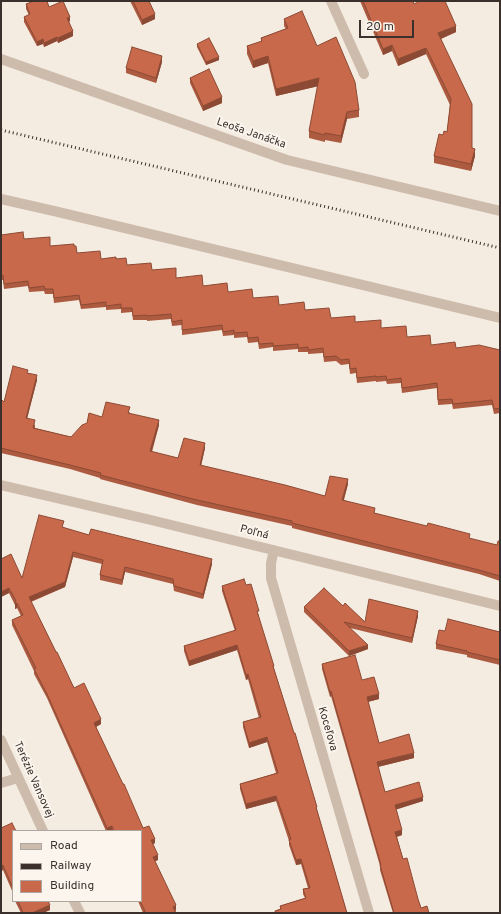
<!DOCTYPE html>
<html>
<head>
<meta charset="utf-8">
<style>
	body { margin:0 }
	#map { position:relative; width:501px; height:914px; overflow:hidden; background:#f4ebe1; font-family:Overpass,sans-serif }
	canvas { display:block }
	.frame { position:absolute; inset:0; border:2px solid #3b302b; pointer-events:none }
	.legend { position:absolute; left:12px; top:830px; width:130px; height:72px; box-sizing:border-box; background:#fbf5ee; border:1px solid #aea6a0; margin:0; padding:5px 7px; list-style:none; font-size:12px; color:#3b302b }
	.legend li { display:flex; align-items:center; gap:8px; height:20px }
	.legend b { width:20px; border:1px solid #aea6a0 }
	.scale { position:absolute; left:359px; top:20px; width:55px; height:18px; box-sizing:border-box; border:2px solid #3b302b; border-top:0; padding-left:5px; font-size:12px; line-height:14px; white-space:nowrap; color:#3b302b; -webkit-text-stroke:3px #fbf5ee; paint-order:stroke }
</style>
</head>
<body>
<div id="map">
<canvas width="501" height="914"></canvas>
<div class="frame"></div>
<ul class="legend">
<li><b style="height:5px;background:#cdbbac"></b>Road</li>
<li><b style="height:5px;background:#3b302b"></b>Railway</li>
<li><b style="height:11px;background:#c8694b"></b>Building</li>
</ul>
<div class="scale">20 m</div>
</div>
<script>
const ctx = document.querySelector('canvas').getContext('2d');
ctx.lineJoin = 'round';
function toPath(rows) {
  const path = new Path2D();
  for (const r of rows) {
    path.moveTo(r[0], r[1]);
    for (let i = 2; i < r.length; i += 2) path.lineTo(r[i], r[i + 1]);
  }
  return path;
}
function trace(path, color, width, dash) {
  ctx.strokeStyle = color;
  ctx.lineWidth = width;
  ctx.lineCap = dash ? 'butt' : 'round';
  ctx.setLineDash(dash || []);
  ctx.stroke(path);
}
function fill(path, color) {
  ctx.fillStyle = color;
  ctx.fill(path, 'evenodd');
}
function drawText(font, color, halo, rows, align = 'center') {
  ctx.font = font + ' Overpass,sans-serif';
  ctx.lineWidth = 4;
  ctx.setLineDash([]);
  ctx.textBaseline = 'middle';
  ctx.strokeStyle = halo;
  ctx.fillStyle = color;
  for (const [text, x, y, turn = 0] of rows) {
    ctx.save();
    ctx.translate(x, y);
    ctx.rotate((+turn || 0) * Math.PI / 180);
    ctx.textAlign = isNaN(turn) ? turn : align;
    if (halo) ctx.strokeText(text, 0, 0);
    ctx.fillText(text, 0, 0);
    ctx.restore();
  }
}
trace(toPath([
	[331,1,364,74],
	[1,59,287,160,500,211],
	[1,199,54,211,500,318],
	[1,485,151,520,500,606],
	[274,550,271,563,271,578,369,913],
	[1,740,43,831],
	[1,783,18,778],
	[74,901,80,913]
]), '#cdbbac', 10);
trace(toPath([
	[1,130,500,248]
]), '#3b302b', 3, [1, 3]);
fill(toPath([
	[130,1,149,1,155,19,142,25],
	[360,1,413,1,414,4,456,32,441,39,472,148,475,156,471,171,434,163,434,156,443,135,447,132,450,105,426,54,398,66,392,51,383,55],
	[26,4,49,7,70,21,69,22,73,36,58,43,57,41,44,47,43,44,37,46,24,22,24,17,29,15,26,9],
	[284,19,317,46,359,110,359,117,347,119,341,143,325,140,325,142,309,138,309,131,318,86,276,96,268,63,253,68,247,54,247,46,261,42,261,38,286,29,284,26],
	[197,44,219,60,206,65,197,47],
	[162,62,156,83,126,73,126,68],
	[190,78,222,103,203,111,190,83],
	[1,235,24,239,50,246,74,246,77,253,101,259,116,259,127,265,152,270,203,286,253,298,279,305,305,310,331,318,355,322,381,328,431,345,456,348,500,350,500,413,494,414,492,405,453,409,452,404,438,405,437,388,402,393,401,383,387,384,386,381,376,382,376,381,357,383,356,373,350,374,349,364,341,365,336,361,324,362,323,353,308,354,308,352,298,352,298,349,273,351,273,347,259,349,258,342,248,343,247,337,234,338,234,335,223,336,222,330,182,335,182,325,172,326,171,319,147,321,147,320,133,320,132,312,121,313,121,309,106,310,106,307,81,309,79,300,54,303,53,294,45,294,44,291,29,292,28,286,4,289,3,280,1,280],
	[28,373,37,380,27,418,35,425,35,428,71,437,102,417,130,412,129,414,159,425,152,452,178,458,205,448,201,466,325,496,348,484,344,500,375,513,470,539,497,545,500,541,500,581,479,574,340,540,292,528,292,526,197,505,100,479,100,478,70,469,1,453,1,399,4,402],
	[64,526,63,528,89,535,212,564,203,599,174,591,173,584,125,572,122,585,100,580,100,575,102,564,73,557,65,587,31,602,74,688,101,724,96,727,143,828,155,843,153,844,158,860,155,861,176,910,175,911,176,913,143,913,138,901,141,901,141,831,106,831,47,698,34,674,34,671,12,625,12,620,21,616,17,608,15,609,15,605,9,593,1,597,1,559,22,578],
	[246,585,259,616,258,616,274,669,317,810,347,913,275,913,275,911,280,909,280,906,305,898,303,894,303,889,308,888,301,864,296,865,289,845,289,841,276,801,246,809,240,789,240,784,276,773,267,742,249,748,243,727,243,722,259,718,248,679,246,680,237,650,189,666,184,651,184,646,235,631,222,591,222,586],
	[343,606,365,622,418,616,412,643,350,628,368,649,349,656,304,612,304,607],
	[445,631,500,632,500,665,467,657,467,655,436,649,436,644],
	[322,664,362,680,379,699,368,702,379,743,414,758,378,767,385,792,423,801,396,809,402,835,397,837,403,859,421,908,429,913,393,913,380,870,380,866,331,696,330,697,322,669],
	[13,831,13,893,3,870,1,871],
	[15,901,48,901,50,910,43,913,21,913]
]), '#ac5a40');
fill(toPath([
	[155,14,155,19,142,25,142,20],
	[70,17,70,21,67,22,67,18],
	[456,26,456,32,438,40,438,33],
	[73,31,73,36,58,43,58,38],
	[57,37,57,41,44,47,44,43],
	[43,39,43,44,37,46,37,42],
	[392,45,392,51,383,55,383,49],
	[426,48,426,54,398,66,398,59],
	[162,56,162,62,156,83,156,78],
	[268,56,268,63,253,68,253,61],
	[219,57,219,60,206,65,206,62],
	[319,78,319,86,276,96,276,89],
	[222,97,222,103,203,111,203,106],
	[347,112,347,119,341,143,341,136],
	[475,149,475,156,471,171,471,164],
	[37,375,37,380,26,423,26,418],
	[159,420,159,425,150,456,150,451],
	[205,443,205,448,200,470,200,465],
	[348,479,348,484,342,505,342,500],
	[73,552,73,557,65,587,29,602,29,597],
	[212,559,212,564,203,599,203,594],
	[125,567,125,572,122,585,122,580],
	[9,588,9,593,1,597,1,592],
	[17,603,17,608,15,609,15,604],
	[418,611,418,616,412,643,412,638],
	[237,645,237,650,189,666,189,661],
	[368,645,368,649,349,656,349,651],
	[248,674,248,679,246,680,246,675],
	[331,691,331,696,330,697,330,692],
	[379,694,379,699,367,702,367,697],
	[101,719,101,724,94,728,94,723],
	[267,737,267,742,249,748,249,743],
	[414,753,414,758,377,767,377,762],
	[276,796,276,801,246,809,246,804],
	[423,797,423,801,395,810,395,805],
	[112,826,112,831,107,831,107,828],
	[402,830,402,835,395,837,395,832],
	[155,839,155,843,151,845,151,840],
	[158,855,158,860,153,862,153,857],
	[301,859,301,864,296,865,296,860],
	[3,865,3,870,1,871,1,866],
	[50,905,50,910,43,913,32,913],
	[176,905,176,910,173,912,173,907]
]), '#8c4a34');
const building = toPath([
	[34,1,47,1,49,7,63,1,70,17,67,18,73,31,58,38,57,37,44,43,43,39,37,42,24,17,30,14,26,4,34,1],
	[133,1,149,1,155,14,142,20,133,1],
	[363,1,413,1,414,4,420,1,445,1,456,26,438,33,472,104,472,148,475,149,471,164,434,156,439,134,443,135,444,131,447,132,451,99,426,48,398,59,392,45,383,49,363,1],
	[302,11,317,46,336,37,355,82,359,110,347,112,341,136,325,133,325,135,309,131,319,78,276,89,268,56,253,61,247,46,262,41,261,38,288,28,284,19,302,11],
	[209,38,219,57,206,62,197,44,209,38],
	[132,47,162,56,156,78,126,68,132,47],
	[209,69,222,97,203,106,190,78,209,69],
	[23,232,24,239,50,237,50,246,74,244,74,246,76,246,77,253,100,251,101,259,116,257,116,259,126,258,127,265,151,263,152,270,176,268,176,278,202,275,203,286,227,283,228,292,252,289,253,298,278,296,279,305,304,302,305,310,329,308,331,318,355,316,355,322,381,320,381,328,406,326,407,337,430,335,431,345,455,342,456,348,479,345,500,350,500,408,494,409,492,400,453,404,452,399,438,400,437,383,402,388,401,378,387,380,386,376,376,377,376,376,357,378,356,368,350,369,349,359,341,360,336,356,324,357,323,348,308,350,308,347,298,348,298,344,273,346,273,343,259,344,258,337,248,338,247,332,234,333,234,330,223,332,222,325,182,330,182,320,172,322,171,314,147,316,147,315,133,316,132,308,121,308,121,304,106,306,106,302,81,305,79,295,54,298,53,289,45,289,44,286,29,288,28,281,4,284,3,275,1,276,1,235,23,232],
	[13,366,28,370,27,373,37,375,26,418,35,420,33,428,71,437,82,425,87,423,89,413,102,417,106,402,130,407,128,413,159,420,150,451,178,458,184,438,205,443,200,465,285,485,325,496,330,476,348,479,342,500,375,508,374,513,427,526,428,523,470,534,469,538,497,545,498,541,500,541,500,576,479,570,340,535,292,523,292,521,197,500,100,475,101,473,70,465,1,448,1,399,4,402,13,366],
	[39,515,64,521,62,527,89,535,91,529,212,559,203,594,174,586,173,579,125,567,122,580,100,575,103,560,73,552,65,582,29,597,56,652,57,652,74,688,84,683,101,719,94,723,123,784,124,784,143,828,149,826,155,839,151,840,158,855,153,857,176,905,173,907,176,913,146,913,140,901,141,901,141,831,114,831,112,826,107,828,47,694,34,669,36,668,12,620,23,615,17,603,15,604,16,601,9,588,1,592,1,559,11,554,22,578,39,515],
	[244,579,246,585,251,584,259,611,257,611,274,666,273,666,294,733,295,733,317,807,316,807,347,913,275,913,275,911,281,909,280,906,306,898,303,889,310,888,301,859,296,860,289,840,291,839,276,796,246,804,240,784,278,773,267,737,249,743,243,722,261,717,248,674,246,675,237,645,189,661,184,646,236,630,222,586,244,579],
	[324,588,343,606,345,603,365,622,369,599,418,611,412,638,344,622,368,645,349,651,304,607,324,588],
	[448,619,500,632,500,660,467,652,467,651,436,644,439,630,445,631,448,619],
	[355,655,362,680,374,677,379,694,367,697,379,743,409,734,414,753,377,762,385,792,419,782,423,797,395,805,402,830,395,832,403,859,407,858,418,899,421,908,427,906,429,913,394,913,380,865,381,865,331,691,330,692,322,664,355,655],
	[12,823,16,831,13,831,13,888,3,865,1,866,1,828,12,823],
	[18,901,48,901,50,905,32,913,23,913,18,901]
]);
fill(building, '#c8694b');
trace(building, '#8c4a34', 1);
drawText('11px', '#3b302b', '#fbf5ee', [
	["Leoša Janáčka",251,134,19],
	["Poľná",254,533,14],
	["Koceľova",327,729,74],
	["Terézie Vansovej",33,780,66]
]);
</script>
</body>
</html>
